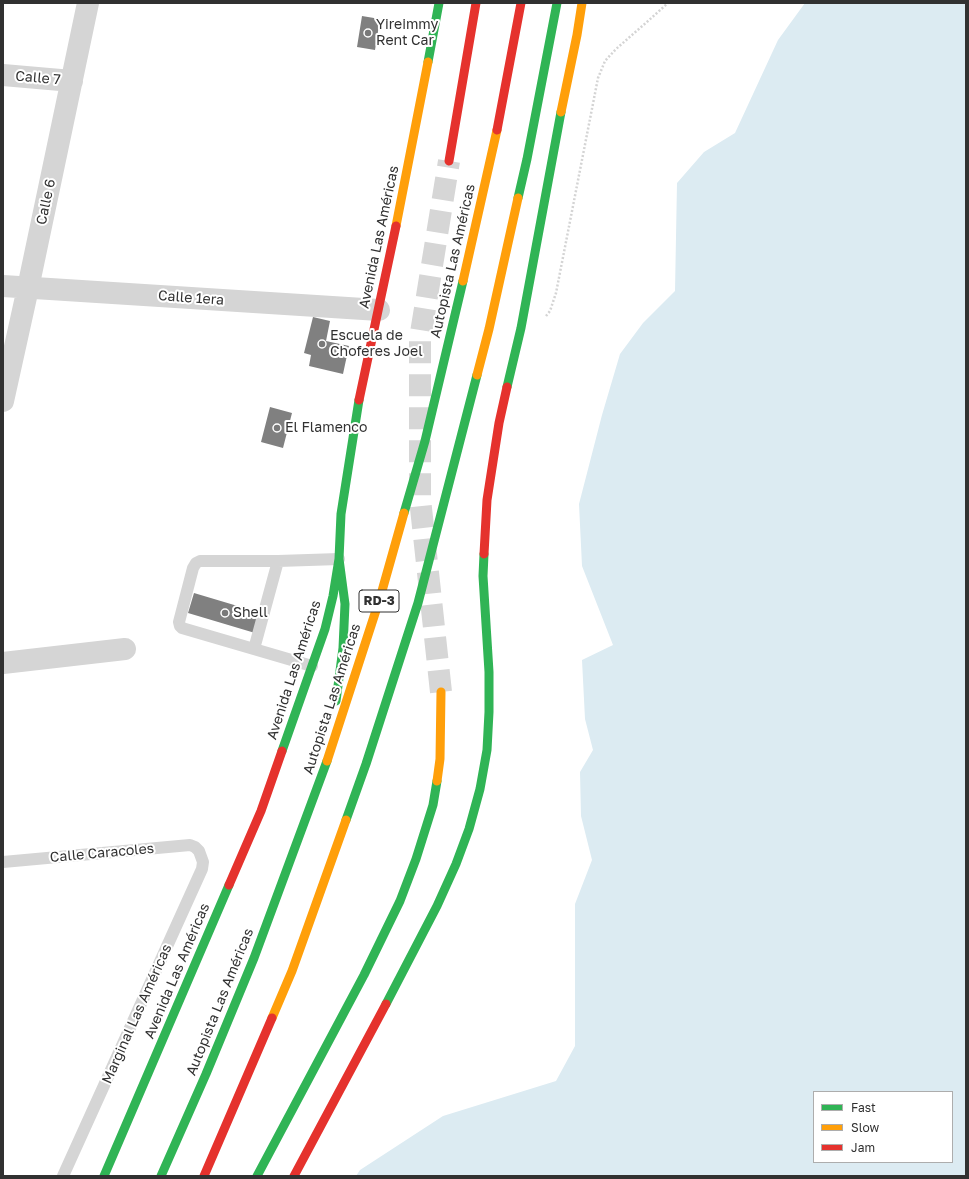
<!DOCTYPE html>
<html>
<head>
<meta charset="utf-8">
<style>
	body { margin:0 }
	#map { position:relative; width:969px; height:1179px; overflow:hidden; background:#fff; font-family:"Golos Text",sans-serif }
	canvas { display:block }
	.frame { position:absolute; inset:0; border:4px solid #313131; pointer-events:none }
	.legend { position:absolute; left:813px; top:1091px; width:140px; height:72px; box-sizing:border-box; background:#fff; border:1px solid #adadad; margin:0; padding:5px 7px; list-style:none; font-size:12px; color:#313131 }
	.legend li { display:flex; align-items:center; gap:8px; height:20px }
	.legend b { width:20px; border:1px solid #adadad }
</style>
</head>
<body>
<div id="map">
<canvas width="969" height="1179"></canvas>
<div class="frame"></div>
<ul class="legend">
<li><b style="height:5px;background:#30b455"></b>Fast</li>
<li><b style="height:5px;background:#ff9f0a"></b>Slow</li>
<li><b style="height:5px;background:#e5322d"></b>Jam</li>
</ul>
</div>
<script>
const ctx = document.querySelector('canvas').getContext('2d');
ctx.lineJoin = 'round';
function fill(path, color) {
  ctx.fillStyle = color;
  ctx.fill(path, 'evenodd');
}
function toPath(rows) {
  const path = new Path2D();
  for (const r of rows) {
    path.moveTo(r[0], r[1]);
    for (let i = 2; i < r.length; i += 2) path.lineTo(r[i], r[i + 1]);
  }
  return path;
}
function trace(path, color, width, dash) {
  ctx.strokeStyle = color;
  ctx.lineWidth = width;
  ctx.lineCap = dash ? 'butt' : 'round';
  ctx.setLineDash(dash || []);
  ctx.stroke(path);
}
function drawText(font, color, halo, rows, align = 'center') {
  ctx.font = font + ' "Golos Text",sans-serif';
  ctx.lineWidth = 4;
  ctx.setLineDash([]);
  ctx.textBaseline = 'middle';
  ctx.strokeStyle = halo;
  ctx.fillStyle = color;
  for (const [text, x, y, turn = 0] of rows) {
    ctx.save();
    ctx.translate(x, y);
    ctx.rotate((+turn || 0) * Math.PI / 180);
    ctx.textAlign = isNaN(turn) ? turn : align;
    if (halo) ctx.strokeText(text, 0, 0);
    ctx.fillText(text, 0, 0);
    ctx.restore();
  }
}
fill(toPath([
	[805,3,966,3,966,1176,356,1176,360,1170,443,1116,556,1081,575,1046,575,904,592,860,581,816,580,772,593,750,585,719,582,660,613,645,582,566,579,504,602,415,620,354,643,323,675,291,677,183,704,152,735,133,778,40],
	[814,1092,952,1092,952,1162,814,1162]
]), '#dcebf2');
fill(toPath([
	[362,16,380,19,375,50,357,47],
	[313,317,330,321,326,341,349,346,343,374,309,366,311,355,304,353],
	[270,407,292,413,283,448,261,442],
	[194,593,261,613,255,633,188,613]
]), '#808080');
trace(toPath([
	[441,692,420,499,420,339,449,161]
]), '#d6d6d6', 22, [22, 11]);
trace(toPath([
	[546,316,550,311,556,293,598,78,605,61,616,49,648,21,668,3]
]), '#d4d4d4', 2.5, [2, 2]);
trace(toPath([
	[254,649,278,561],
	[312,666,182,628,180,626,179,622,193,568,196,563,200,561,278,561,339,559],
	[3,862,190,845,195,847,199,851,203,862,202,869,63,1176]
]), '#d5d5d5', 12);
trace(toPath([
	[3,75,72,81],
	[3,286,379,310],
	[3,401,28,288,88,3],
	[3,663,125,649]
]), '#d5d5d5', 22);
trace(toPath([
	[428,62,439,3],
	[518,198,527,159,557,3],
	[507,387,521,328,561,112],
	[404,513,425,441,463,281],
	[336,701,343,648,345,604,339,559],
	[282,751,325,629,333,596,339,559,341,514,359,400],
	[346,820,366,764,418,603,477,375],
	[386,1004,437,906,456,864,469,829,480,789,487,750,489,712,489,672,483,576,484,554],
	[104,1176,229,885],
	[161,1176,206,1074,254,958,327,761],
	[257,1176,364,975,400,901,416,859,433,805,437,781]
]), '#30b455', 9);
trace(toPath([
	[561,112,577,35,582,3],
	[396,226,428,62],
	[463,281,497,130],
	[477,375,489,329,518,198],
	[327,761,380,598,404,513],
	[437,781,440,759,441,692],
	[272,1018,292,971,346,820]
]), '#ff9f0a', 9);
trace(toPath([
	[497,130,521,3],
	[449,161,476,3],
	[359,400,396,226],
	[484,554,487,500,499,423,507,387],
	[229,885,261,811,282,751],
	[204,1176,272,1018],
	[294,1176,386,1004]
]), '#e5322d', 9);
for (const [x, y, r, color] of [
	[368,33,4,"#797979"],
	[322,344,4,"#797979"],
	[277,428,4,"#797979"],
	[225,613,4,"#797979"]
]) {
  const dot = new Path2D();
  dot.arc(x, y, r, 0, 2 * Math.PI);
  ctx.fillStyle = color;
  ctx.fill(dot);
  trace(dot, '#fff', 1.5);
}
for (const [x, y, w] of [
	[379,601,40]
]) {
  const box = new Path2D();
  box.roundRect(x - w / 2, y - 11, w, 22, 3);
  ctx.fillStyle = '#fff';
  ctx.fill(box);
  trace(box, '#313131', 1);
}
drawText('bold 13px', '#313131', null, [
	["RD-3",379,601]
]);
drawText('14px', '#313131', '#fff', [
	["Yireimmy",376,25],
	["Rent Car",376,41],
	["Escuela de",330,336],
	["Choferes Joel",330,352],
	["El Flamenco",285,428],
	["Shell",233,613]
], 'left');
drawText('14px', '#313131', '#fff', [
	["Calle 7",38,78,5],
	["Calle 6",46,202,-78],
	["Avenida Las Américas",379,237,-78],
	["Autopista Las Américas",453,261,-77],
	["Calle 1era",191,298,4],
	["Avenida Las Américas",294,670,-72],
	["Autopista Las Américas",332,699,-72],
	["Calle Caracoles",102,853,-5],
	["Avenida Las Américas",177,971,-67],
	["Autopista Las Américas",220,1002,-68],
	["Marginal Las Américas",137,1014,-66]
]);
</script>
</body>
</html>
